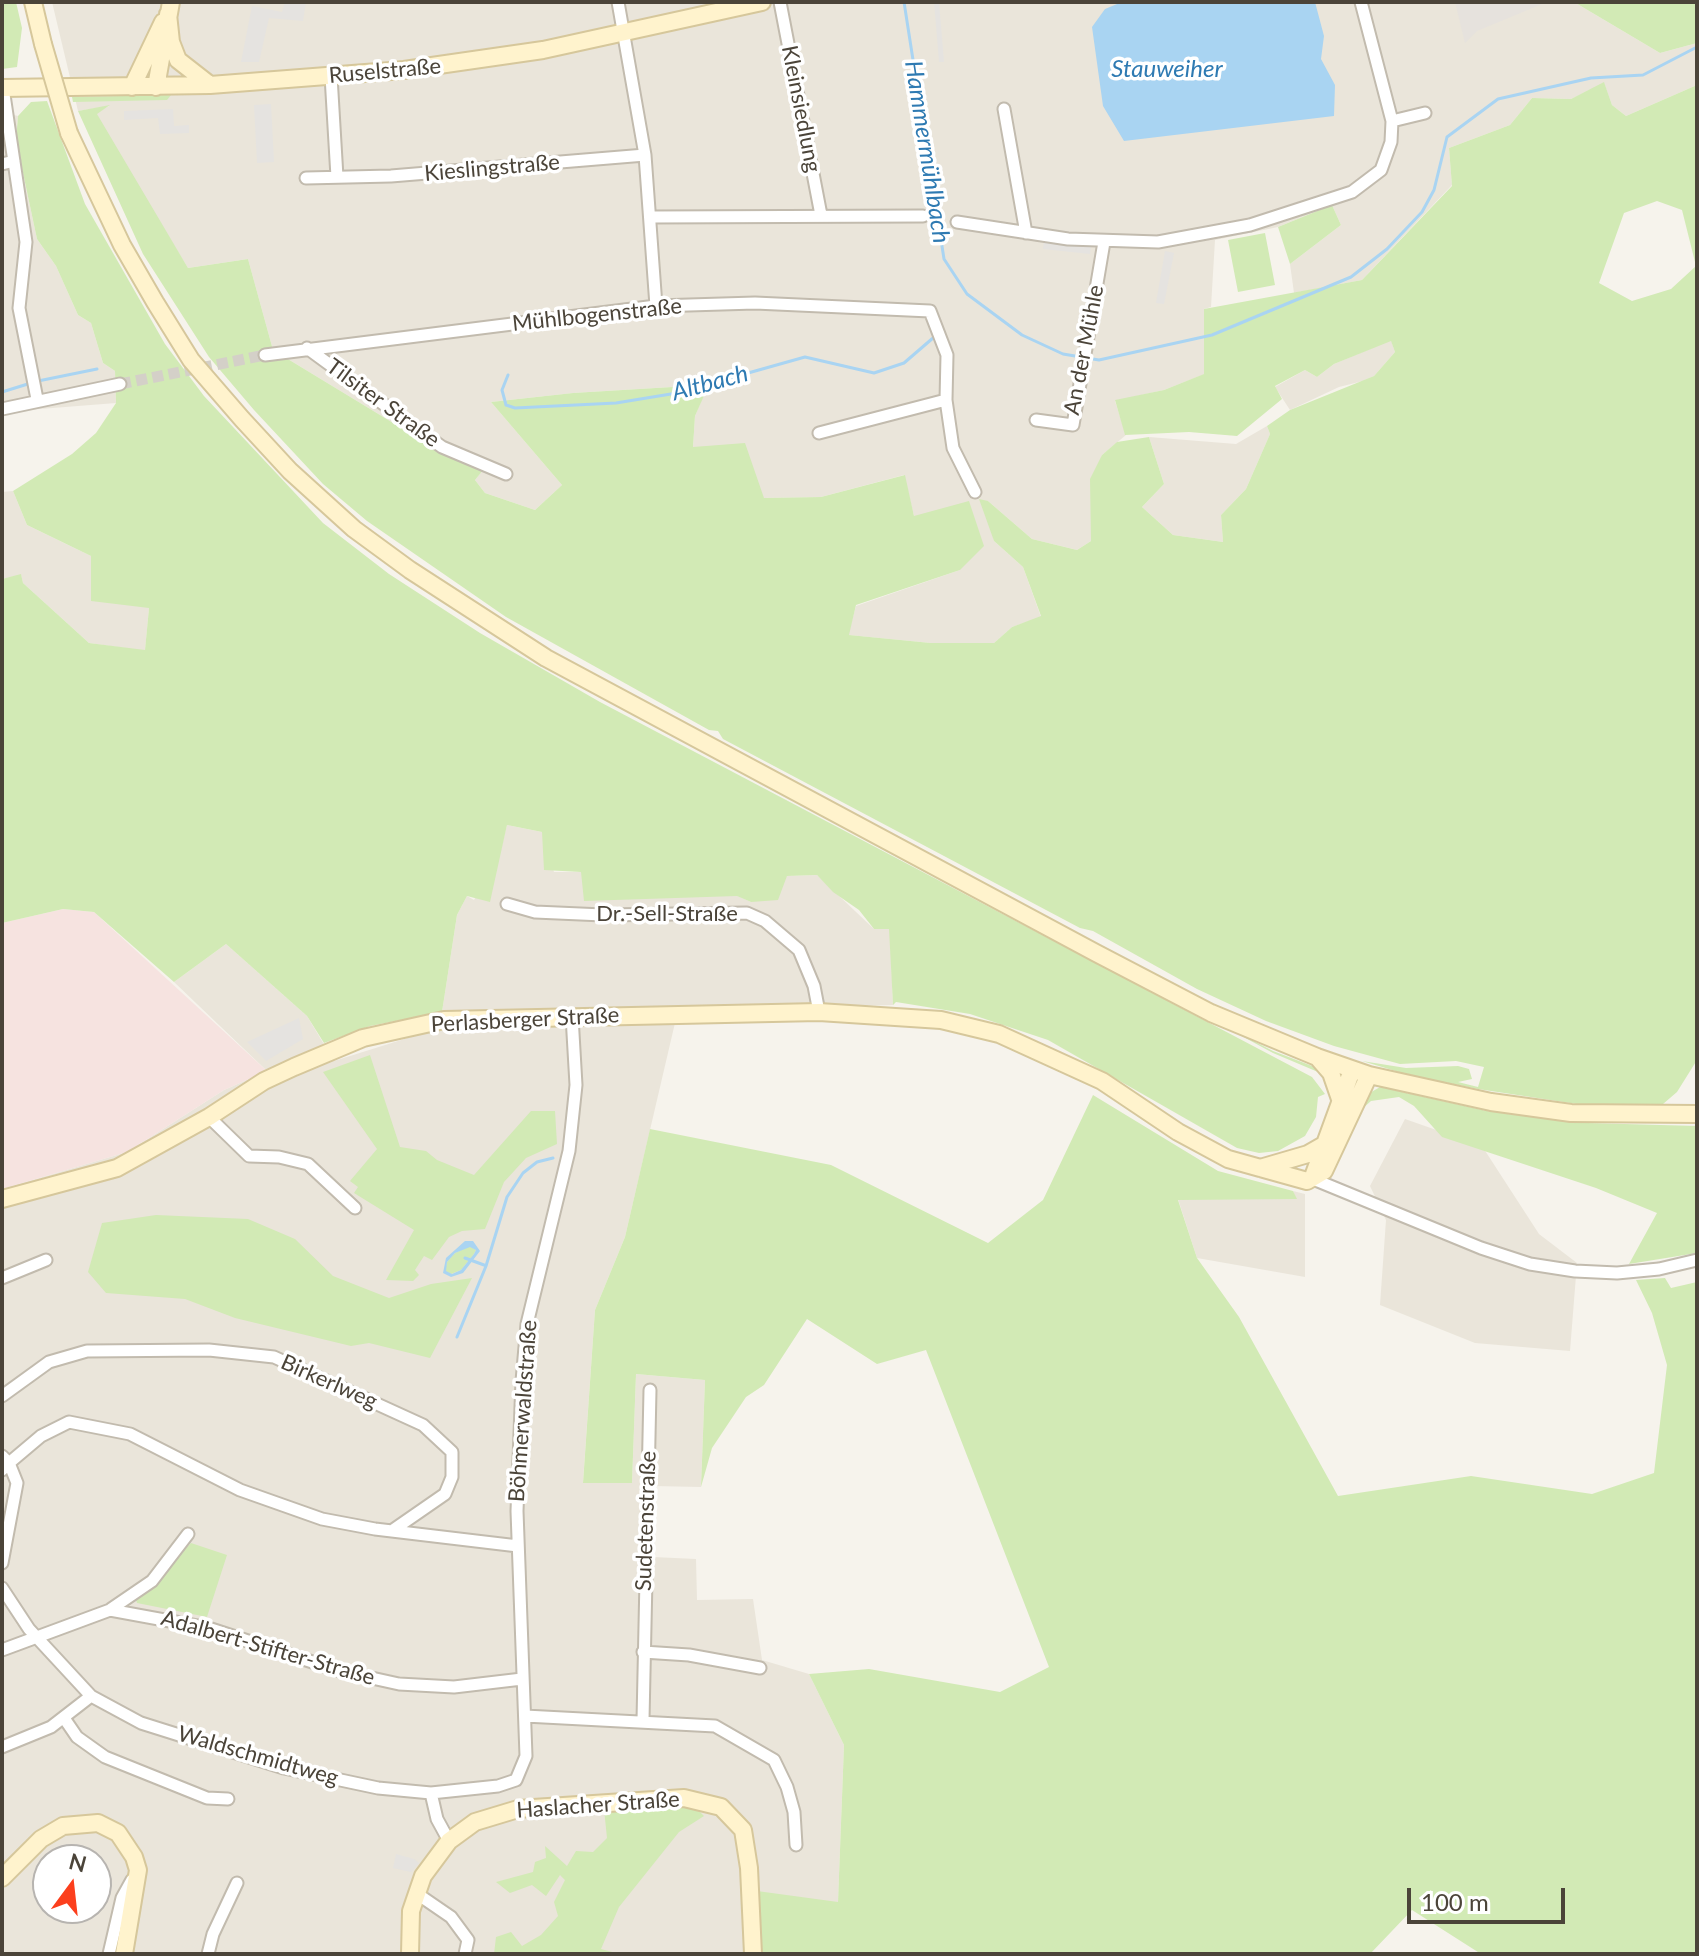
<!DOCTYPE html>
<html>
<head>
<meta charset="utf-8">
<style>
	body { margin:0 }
	#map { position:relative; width:1699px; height:1956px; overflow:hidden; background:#f6f3ec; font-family:Lato,sans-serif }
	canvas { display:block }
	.frame { position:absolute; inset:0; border:4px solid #4b4439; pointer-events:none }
	.north { position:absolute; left:32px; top:1844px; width:80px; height:80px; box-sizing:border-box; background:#fff; border:2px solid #b7b4b0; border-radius:50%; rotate:15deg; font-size:22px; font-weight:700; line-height:32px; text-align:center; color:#4b4439 }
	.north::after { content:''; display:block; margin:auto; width:28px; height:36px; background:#fc3f1d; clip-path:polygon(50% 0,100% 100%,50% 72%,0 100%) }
	.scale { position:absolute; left:1407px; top:1888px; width:158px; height:36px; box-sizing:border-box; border:4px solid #4b4439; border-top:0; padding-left:10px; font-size:24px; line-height:28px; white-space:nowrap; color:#4b4439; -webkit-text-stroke:6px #fff; paint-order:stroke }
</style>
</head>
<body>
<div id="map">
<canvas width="1699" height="1956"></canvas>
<div class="frame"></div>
<div class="north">N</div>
<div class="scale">100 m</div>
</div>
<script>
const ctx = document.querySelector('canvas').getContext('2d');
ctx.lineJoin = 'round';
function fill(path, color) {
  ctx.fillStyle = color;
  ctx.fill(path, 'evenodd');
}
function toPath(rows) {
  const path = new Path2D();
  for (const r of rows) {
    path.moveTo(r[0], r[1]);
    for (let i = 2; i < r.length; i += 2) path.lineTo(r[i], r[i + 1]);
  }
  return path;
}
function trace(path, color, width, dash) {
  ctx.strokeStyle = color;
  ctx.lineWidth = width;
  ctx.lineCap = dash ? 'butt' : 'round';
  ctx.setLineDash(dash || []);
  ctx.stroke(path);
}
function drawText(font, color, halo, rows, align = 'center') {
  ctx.font = font + ' Lato,sans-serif';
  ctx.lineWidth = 7;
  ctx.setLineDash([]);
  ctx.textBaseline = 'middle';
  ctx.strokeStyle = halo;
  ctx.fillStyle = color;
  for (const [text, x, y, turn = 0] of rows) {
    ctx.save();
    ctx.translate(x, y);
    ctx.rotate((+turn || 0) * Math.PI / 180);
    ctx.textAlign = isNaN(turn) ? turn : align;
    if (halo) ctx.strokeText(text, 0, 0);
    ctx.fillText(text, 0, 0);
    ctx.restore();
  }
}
fill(toPath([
	[52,2,1574,2,1660,53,1697,43,1697,85,1626,116,1612,105,1604,83,1571,99,1532,98,1510,125,1449,148,1452,185,1362,280,1294,293,1290,264,1341,225,1332,205,1278,227,1215,240,1211,307,1204,309,1205,374,1164,390,1115,401,1126,435,1102,455,1091,516,1091,541,1077,550,1032,539,988,501,994,541,1023,567,1041,617,1012,627,994,643,931,643,848,635,856,606,960,570,914,516,904,475,821,497,764,498,693,447,695,416,706,389,689,386,573,393,491,402,562,485,535,510,485,493,475,480,483,470,441,452,273,350,248,259,188,268,110,142,96,113,109,106,78,111],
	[2,112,18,116,16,140,37,239,56,266,78,315,91,323,103,363,115,371,116,403,2,412],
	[1391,340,1395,352,1374,376,1363,381,1339,387,1290,410,1275,387,1305,370,1317,377,1334,364],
	[1267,426,1270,434,1246,489,1221,515,1223,542,1173,535,1142,507,1164,484,1149,437,1236,444],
	[13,491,27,525,91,556,149,608,145,651,89,643,23,583,21,575,2,579,2,492],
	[507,825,542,832,554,872,581,872,738,896,751,902,787,876,817,875,874,929,890,929,893,1005,678,1010,625,1237,595,1310,583,1482,632,1483,636,1374,705,1380,701,1487,653,1486,653,1557,696,1559,697,1600,753,1599,762,1660,809,1674,844,1745,838,1902,754,1954,2,1954,2,1189,127,1152,224,1090,267,1071,174,982,226,944,307,1016,334,1061,446,1026,442,1012,457,915,467,896,474,900,499,857],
	[48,1860,96,1860,96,1908,48,1908],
	[1405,1119,1482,1146,1539,1234,1577,1263,1570,1351,1475,1343,1380,1305,1386,1220,1370,1186],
	[1293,1191,1305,1194,1305,1277,1197,1258,1178,1199,1296,1199]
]), '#eae5da');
fill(toPath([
	[1455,2,1547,2,1477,31,1465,43]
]), '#e6e2dd');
fill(toPath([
	[63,909,94,912,267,1071,224,1090,127,1152,2,1189,2,923]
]), '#f6e3e0');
fill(toPath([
	[2,2,16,2,22,28,17,67,2,69],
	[1574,2,1697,2,1697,43,1660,53],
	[1604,82,1612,105,1626,116,1697,85,1697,1060,1677,1092,1656,1110,1590,1106,1478,1089,1409,1075,1362,1061,1406,1068,1458,1066,1469,1069,1472,1079,1458,1082,1478,1087,1484,1067,1456,1061,1400,1064,1334,1046,1266,1021,1197,989,1093,931,1080,928,723,739,718,731,709,730,506,617,367,521,323,484,254,410,209,357,143,254,78,111,110,105,97,114,188,268,248,259,273,350,441,452,484,469,475,480,485,493,535,510,562,485,491,402,573,393,689,386,707,389,695,416,693,447,745,443,764,498,821,497,905,475,914,516,969,501,984,546,960,570,856,605,849,635,931,643,994,643,1012,627,1041,616,1023,567,994,541,979,499,988,501,1032,539,1077,550,1091,541,1090,479,1102,455,1117,442,1149,437,1164,484,1142,507,1173,535,1223,542,1221,515,1246,489,1270,434,1267,426,1290,410,1374,376,1395,352,1391,341,1334,364,1317,377,1305,370,1275,386,1282,399,1237,436,1189,432,1125,435,1115,400,1164,390,1204,374,1204,309,1362,280,1452,186,1449,148,1510,125,1532,98,1571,99],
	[1657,201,1682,210,1696,266,1671,289,1632,301,1599,283,1624,213],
	[171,95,167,100,73,102,72,97],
	[47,101,85,204,165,344,204,396,323,523,389,574,480,633,600,702,1312,1077,1325,1094,1318,1097,1316,1117,1305,1136,1278,1151,1259,1153,1237,1148,1048,1040,970,1014,896,1002,893,1005,889,929,874,929,859,910,833,892,817,875,787,876,778,900,751,902,737,896,584,901,581,872,544,870,542,832,507,825,490,902,467,896,457,915,442,1012,370,1026,324,1043,307,1016,226,944,174,982,94,912,63,909,2,923,2,579,21,574,23,583,89,643,145,650,149,608,91,601,91,556,27,525,13,491,72,454,96,433,116,403,115,371,103,363,91,323,78,315,56,266,37,239,16,140,18,116,31,102],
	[1332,205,1341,225,1290,264,1278,227],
	[1265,233,1275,285,1238,292,1228,240],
	[1203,1015,1273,1051,1320,1069,1333,1089,1318,1072,1273,1053],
	[370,1055,400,1147,426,1151,437,1160,474,1175,531,1111,555,1111,557,1144,526,1158,504,1182,485,1229,462,1231,449,1237,432,1260,424,1256,415,1270,419,1275,413,1281,386,1280,414,1230,354,1193,358,1187,350,1181,377,1149,323,1072],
	[1380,1087,1487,1111,1588,1123,1697,1126,1697,1253,1629,1264,1657,1213,1596,1188,1442,1137,1414,1106,1399,1097,1371,1101,1362,1109,1368,1094],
	[1093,1095,1218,1171,1293,1191,1297,1199,1178,1200,1197,1258,1239,1317,1338,1496,1471,1476,1592,1494,1654,1473,1667,1365,1652,1313,1636,1280,1665,1278,1671,1288,1697,1282,1697,1954,1481,1954,1412,1910,1370,1954,753,1954,757,1891,838,1902,844,1745,809,1674,869,1669,1000,1692,1049,1667,926,1350,877,1364,807,1319,764,1385,746,1397,712,1448,701,1487,705,1380,636,1374,632,1483,583,1483,595,1310,625,1237,650,1129,831,1165,988,1243,1043,1200],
	[156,1215,248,1219,295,1239,333,1276,389,1298,431,1284,472,1278,430,1358,369,1343,351,1346,235,1318,185,1299,106,1293,88,1272,102,1223],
	[470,1246,476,1250,474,1254,461,1270,451,1274,445,1271,447,1262,455,1253],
	[191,1543,227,1555,207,1617,137,1603,136,1600],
	[692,1804,704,1816,679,1832,619,1907,601,1949,620,1954,494,1954,496,1937,511,1932,522,1946,541,1935,558,1916,554,1902,565,1880,560,1875,546,1896,532,1885,510,1893,496,1882,533,1872,535,1862,546,1858,545,1846,567,1866,576,1851,593,1852,607,1838,604,1809]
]), '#d2eab5');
fill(toPath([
	[285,2,306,2,303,21,269,18,259,62,241,62,252,6,282,12],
	[934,2,939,2,944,62,939,62],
	[271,104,274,162,257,163,254,105],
	[173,109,174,126,189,125,189,133,160,134,158,118,124,120,124,111],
	[1044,241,1091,245,1090,254,1043,249],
	[1165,251,1174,253,1164,304,1156,303],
	[299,1018,303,1039,266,1061,247,1042],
	[396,1854,414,1859,419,1863,411,1872,393,1868]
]), '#e5e3e0');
fill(toPath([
	[1122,2,1315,2,1324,36,1321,59,1335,85,1334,116,1124,141,1103,106,1092,27,1105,9],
	[465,1241,473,1241,480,1251,463,1273,451,1277,443,1273,446,1258],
	[470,1247,476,1250,474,1254,461,1270,452,1274,446,1271,447,1262,455,1253]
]), '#a9d4f2');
trace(toPath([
	[904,2,944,259,967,294,1022,335,1063,354,1099,360,1212,335,1351,277,1387,249,1422,212,1434,190,1447,137,1498,99,1591,78,1643,75,1697,47],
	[508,375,502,390,506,405,515,408,616,403,677,393,805,357,874,373,904,363,933,338],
	[38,381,97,369],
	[2,392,31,383],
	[465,1258,484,1265],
	[457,1337,486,1266,507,1197,523,1173,537,1162,553,1158]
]), '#a9d4f2', 3);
trace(toPath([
	[120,384,265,355]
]), '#d4d0c8', 11, [11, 5.5]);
const street = toPath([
	[618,2,645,155,656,306],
	[780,2,821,215],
	[331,76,337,177],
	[3,88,26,242,19,308,37,399],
	[1004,109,1026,233],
	[1392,121,1425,113],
	[2,164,14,161],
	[306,178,391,176,645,155],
	[651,217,923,216],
	[957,222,1068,239,1158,242,1250,225,1352,192,1381,170,1391,142,1392,121,1361,2],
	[307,348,442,447,506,474],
	[265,355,656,306,755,303,930,311,947,355,946,400,953,448,975,492],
	[2,409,120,384],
	[1036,420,1073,425,1104,242],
	[819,433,946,400],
	[507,904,535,912,603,915,747,913,765,921,799,950,814,986,819,1012],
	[209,1117,249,1156,279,1157,308,1164,355,1208],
	[1313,1179,1481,1248,1530,1264,1575,1271,1617,1273,1659,1269,1697,1260],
	[2,1278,46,1260],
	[2,1396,49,1362,87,1351,209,1350,274,1357,423,1425,452,1452,452,1477,445,1494,393,1530],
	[2,1456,9,1463,41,1436,69,1422,130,1434,240,1490,322,1519,375,1529,518,1546],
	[2,1470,9,1463,17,1483,2,1563],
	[2,1588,29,1629,91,1696,141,1723,284,1768,378,1788,431,1793,498,1786,516,1780,526,1756,517,1511,522,1381,527,1324,569,1151,576,1085,572,1016],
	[111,1609,152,1581,188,1534],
	[2,1650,110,1610,208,1628,340,1671,399,1684,454,1687,522,1679],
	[643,1652,689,1655,760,1668],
	[525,1716,715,1726,774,1760,787,1787,794,1812,796,1845],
	[64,1718,77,1737,105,1757,207,1798,228,1799],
	[643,1720,650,1390],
	[2,1747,51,1727,91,1696],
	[431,1793,437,1819,449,1841],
	[416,1893,451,1917,468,1940,465,1954],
	[109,1954,122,1898,132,1880],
	[208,1954,213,1934,237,1883]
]);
const secondary = toPath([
	[33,2,43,44],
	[168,14,171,42,178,60,210,85],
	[132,87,163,22],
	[156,87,171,2],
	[2,88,210,85,404,70,543,50,762,2],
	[69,133,122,245,155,302,191,360,242,419,290,471,354,529,410,570,546,658,1096,953,1211,1013,1317,1057,1369,1075,1491,1102,1571,1113,1697,1114],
	[1318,1058,1331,1073,1341,1102],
	[1260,1168,1308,1154,1322,1146],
	[1314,1174,1352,1070],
	[2,1199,117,1168,209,1117,264,1081,294,1067,363,1038,444,1020,819,1012,941,1020,999,1034,1102,1081,1178,1132,1228,1159,1307,1181,1324,1171,1369,1075],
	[2,1878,41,1839,63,1826,98,1823,118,1833,134,1857,138,1870,124,1954],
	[410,1954,411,1911,423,1876,449,1841,475,1822,518,1809,684,1798,721,1807,743,1830,749,1868,753,1954]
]);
trace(street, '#c2bbae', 15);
trace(secondary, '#d6c79b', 20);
trace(street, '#fff', 11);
trace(secondary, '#fff3cd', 16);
const secondaryBridge = toPath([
	[43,44,69,133]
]);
trace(secondaryBridge, '#d6c79b', 20, []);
trace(secondaryBridge, '#fff3cd', 16);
drawText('22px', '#4b4439', '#fff', [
	["Ruselstraße",385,71,-5],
	["Kleinsiedlung",801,109,79],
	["Kieslingstraße",492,168,-5],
	["Mühlbogenstraße",597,315,-6],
	["An der Mühle",1084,350,-79],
	["Tilsiter Straße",383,403,36],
	["Dr.-Sell-Straße",667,914],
	["Perlasberger Straße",525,1020,-3],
	["Birkerlweg",329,1382,24],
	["Böhmerwaldstraße",523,1411,-86],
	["Sudetenstraße",646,1521,-88],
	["Adalbert-Stifter-Straße",268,1648,16],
	["Waldschmidtweg",258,1756,16],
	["Haslacher Straße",598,1805,-4]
]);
drawText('italic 24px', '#2e7ab2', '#fff', [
	["Stauweiher",1167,69],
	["Hammermühlbach",927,152,81],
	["Altbach",710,383,-15]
]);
</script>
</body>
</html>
